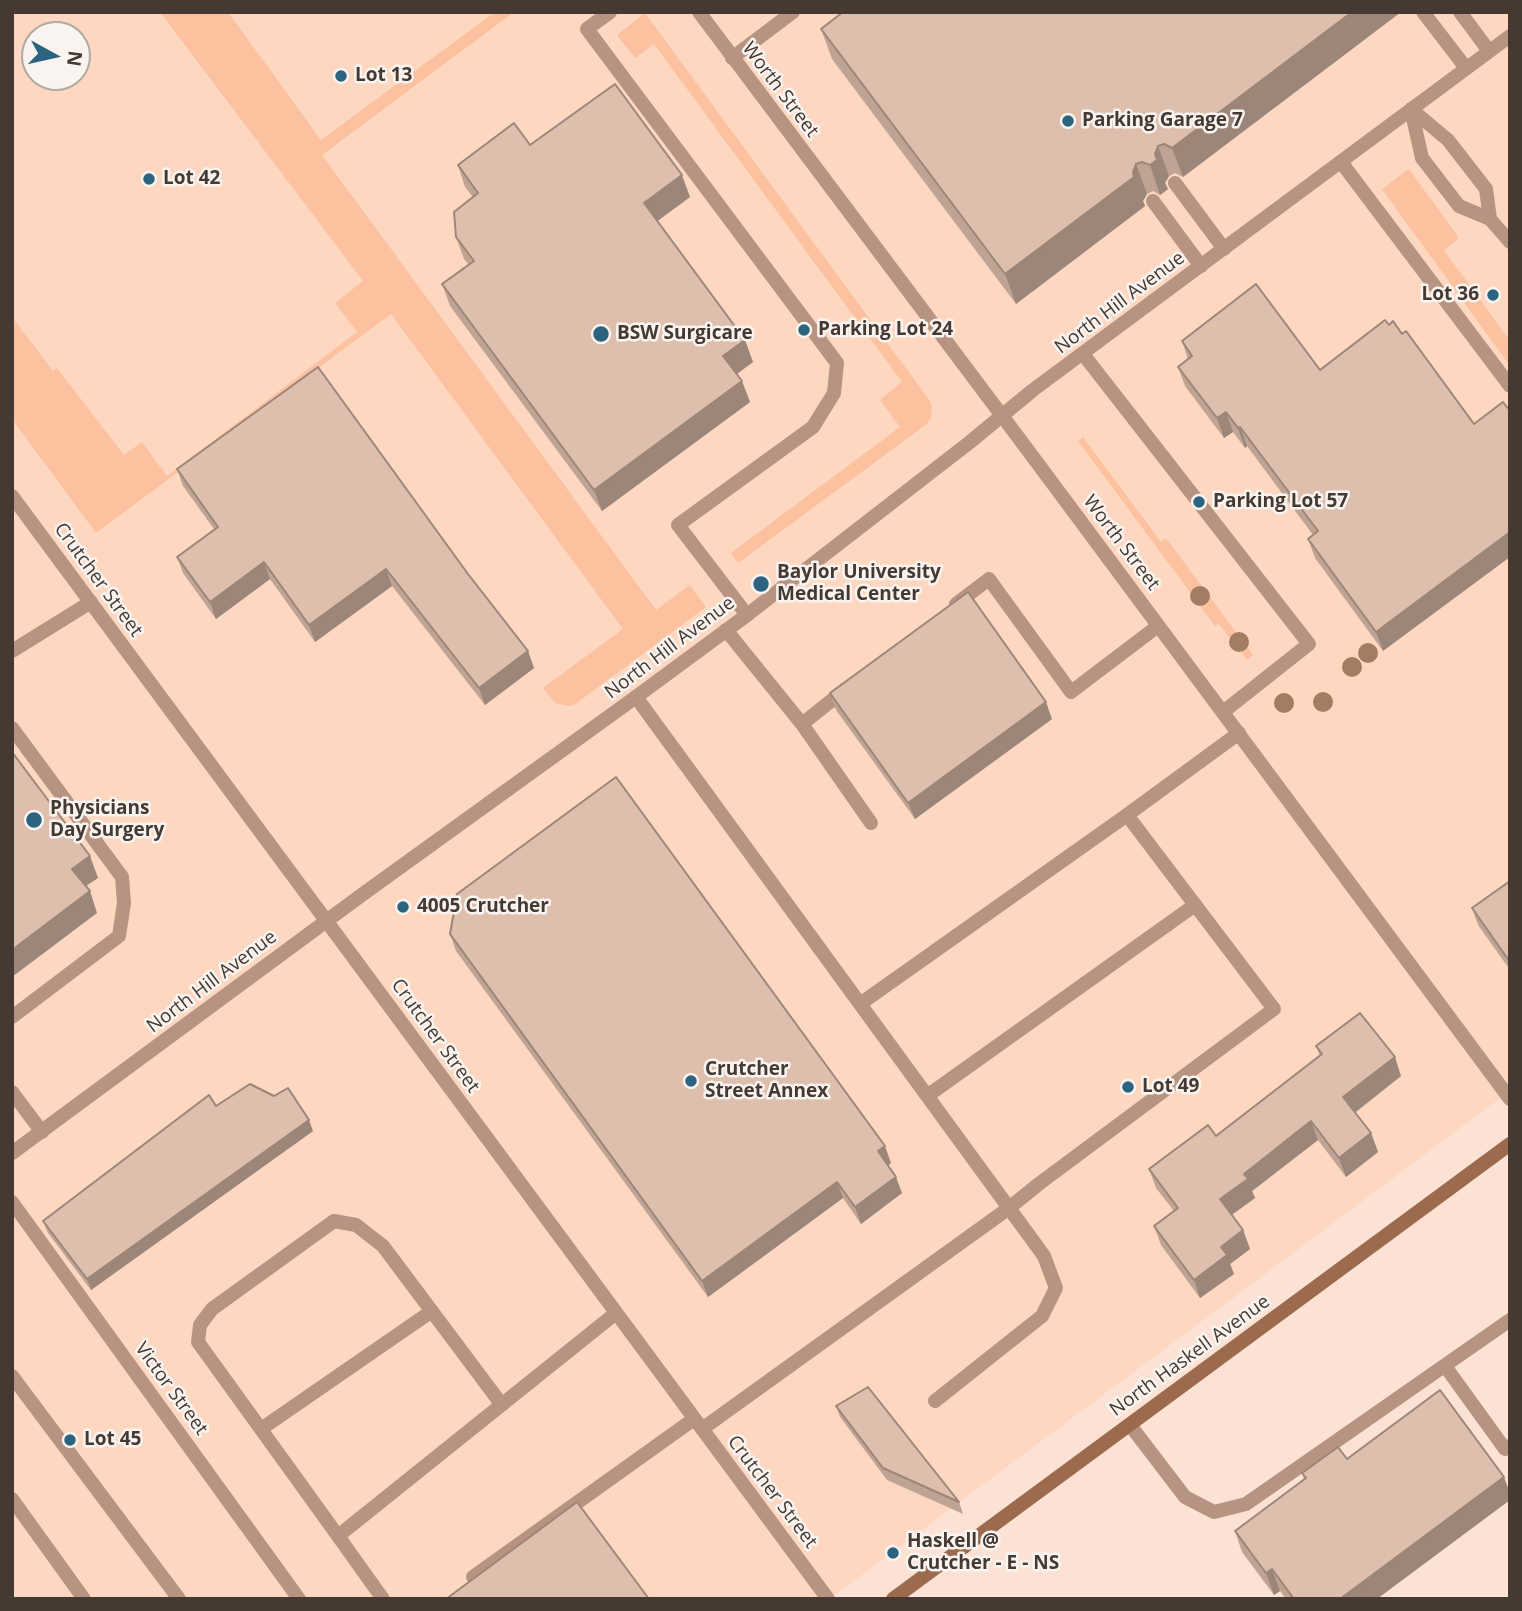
<!DOCTYPE html>
<html>
<head>
<meta charset="utf-8">
<style>
	body { margin:0 }
	#map { position:relative; width:1522px; height:1611px; overflow:hidden; background:#fce2d4; font-family:"Open Sans",sans-serif }
	canvas { display:block }
	.frame { position:absolute; inset:0; border:14px solid #453932; pointer-events:none }
	.north { position:absolute; left:21px; top:21px; width:70px; height:70px; box-sizing:border-box; background:#faf4f0; border:2px solid #b2a9a4; border-radius:50%; rotate:98deg; font-size:19px; font-weight:700; line-height:28px; text-align:center; color:#453932 }
	.north::after { content:''; display:block; margin:auto; width:24px; height:32px; background:#2c637e; clip-path:polygon(50% 0,100% 100%,50% 72%,0 100%) }
</style>
</head>
<body>
<div id="map">
<canvas width="1522" height="1611"></canvas>
<div class="frame"></div>
<div class="north">N</div>
</div>
<script>
const ctx = document.querySelector('canvas').getContext('2d');
ctx.lineJoin = 'round';
function fill(path, color) {
  ctx.fillStyle = color;
  ctx.fill(path, 'evenodd');
}
function toPath(rows) {
  const path = new Path2D();
  for (const r of rows) {
    path.moveTo(r[0], r[1]);
    for (let i = 2; i < r.length; i += 2) path.lineTo(r[i], r[i + 1]);
  }
  return path;
}
function trace(path, color, width, dash) {
  ctx.strokeStyle = color;
  ctx.lineWidth = width;
  ctx.lineCap = dash ? 'butt' : 'round';
  ctx.setLineDash(dash || []);
  ctx.stroke(path);
}
function drawText(font, color, halo, rows, align = 'center') {
  ctx.font = font + ' "Open Sans",sans-serif';
  ctx.lineWidth = 5;
  ctx.setLineDash([]);
  ctx.textBaseline = 'middle';
  ctx.strokeStyle = halo;
  ctx.fillStyle = color;
  for (const [text, x, y, turn = 0] of rows) {
    ctx.save();
    ctx.translate(x, y);
    ctx.rotate((+turn || 0) * Math.PI / 180);
    ctx.textAlign = isNaN(turn) ? turn : align;
    if (halo) ctx.strokeText(text, 0, 0);
    ctx.fillText(text, 0, 0);
    ctx.restore();
  }
}
fill(toPath([
	[12,12,1510,12,1510,1091,830,1599,12,1599],
	[35,35,77,35,77,77,35,77]
]), '#fed7c1');
fill(toPath([
	[160,12,228,12,321,140,495,12,514,12,322,155,656,610,690,585,706,607,574,705,568,706,555,703,543,688,623,629,391,314,96,533,12,419,12,317,53,371,57,368,124,455,142,442,167,476,357,332,335,303,363,281],
	[645,13,930,401,932,406,931,417,927,424,738,563,731,553,900,427,880,400,902,382,654,44,635,58,617,35],
	[1409,169,1459,238,1444,250,1510,341,1510,366,1382,189],
	[1083,437,1161,542,1166,538,1253,655,1247,660,1219,624,1215,626,1078,441]
]), '#fcc19f');
trace(toPath([
	[610,12,587,29,837,363,834,393,813,427,678,525,747,615],
	[1423,12,1466,68],
	[1460,12,1489,51],
	[732,58,793,12],
	[1411,109,1422,158,1459,206,1490,219,1510,242],
	[1411,109,1448,140,1486,189,1490,219],
	[1341,162,1510,386],
	[1175,183,1224,249],
	[1153,201,1201,266],
	[1083,354,1309,644,1223,712],
	[956,604,989,579,1071,692,1158,626],
	[726,630,802,724,846,689],
	[12,651,91,602],
	[636,697,1044,1256,1056,1288,1042,1316,935,1401],
	[802,724,871,823],
	[12,728,122,877,124,903,119,936,12,1017],
	[860,1004,1127,815,1239,733],
	[12,1092,42,1132],
	[927,1096,1195,905],
	[12,1202,299,1599],
	[1445,1366,1505,1449,1510,1446],
	[12,1376,179,1599],
	[1130,1425,1185,1497,1214,1512,1246,1504,1510,1320],
	[261,1429,432,1311],
	[702,1429,1009,1208,1040,1183,1274,1009,1127,815],
	[12,1499,84,1599],
	[338,1536,198,1342,200,1325,212,1309,334,1221,356,1225,383,1246,502,1405],
	[473,1577,694,1419],
	[383,1599,338,1536,616,1313]
]), '#b79481', 14);
trace(toPath([
	[699,12,1030,453,1510,1099],
	[12,496,828,1599],
	[12,1153,363,894,636,697,747,615,970,442,1033,390,1510,36]
]), '#b79481', 14);
trace(toPath([
	[893,1599,1510,1144]
]), '#9c6b4e', 14);
ctx.fillStyle = '#a37d62';
for (const [x, y] of [
	[1200,596],
	[1239,642],
	[1368,653],
	[1352,667],
	[1323,702],
	[1284,703]
]) {
  ctx.beginPath();
  ctx.arc(x, y, 10, 0, 2 * Math.PI);
  ctx.fill();
}
fill(toPath([
	[1401,12,1183,177,1175,173,1169,176,1165,183,1168,189,1160,195,1153,191,1147,194,1143,201,1145,206,1016,304,832,59,821,29],
	[530,145,690,197,657,221,753,362,737,374,750,402,602,511,450,306,442,284,468,264,464,259,456,237,473,197,465,187,458,165],
	[1256,284,1383,651,1315,558,1308,539,1313,535,1247,446,1245,448,1233,432,1224,438,1185,386,1178,367,1188,359,1182,341],
	[318,367,534,668,485,705,392,586,315,642,270,579,216,619,183,573,177,557,214,529,183,486,177,469],
	[830,693,1052,719,915,819,836,710],
	[1510,881,1510,970,1478,925,1472,908],
	[450,934,891,1163,888,1165,902,1193,861,1224,843,1198,708,1297,456,951],
	[1316,1046,1401,1076,1355,1113,1371,1133,1378,1152,1346,1177,1318,1140,1252,1191,1255,1198,1232,1215,1243,1230,1250,1249,1230,1264,1234,1274,1200,1298,1161,1245,1154,1226,1174,1211,1156,1188,1149,1169,1216,1136,1320,1056],
	[216,1106,313,1131,91,1290,48,1233,43,1221],
	[836,1406,959,1502,963,1514,887,1480,840,1417],
	[1347,1459,1377,1599,1286,1599,1280,1591,1274,1595,1242,1552,1235,1531,1304,1479,1302,1473]
]), '#bfa495');
fill(toPath([
	[1352,12,1401,12,1183,177,1172,148],
	[1158,146,1169,176,1165,183,1168,189,1160,195,1150,165],
	[1136,164,1147,194,1143,201,1145,206,1016,304,1005,274],
	[682,175,690,197,652,225,644,203],
	[745,340,753,362,731,378,723,356],
	[742,381,750,402,602,511,594,490],
	[1226,412,1233,432,1224,438,1217,418],
	[1240,427,1247,446,1245,448,1238,428],
	[1510,532,1510,557,1383,651,1376,632],
	[264,562,270,579,216,619,210,602],
	[386,569,392,586,315,642,309,625],
	[528,651,534,668,485,705,479,688],
	[1046,702,1052,719,915,819,908,803],
	[90,856,98,878,80,890,72,869],
	[90,891,97,913,12,977,12,950],
	[1395,1057,1401,1076,1350,1116,1343,1097],
	[309,1120,313,1131,91,1290,87,1279],
	[1311,1121,1318,1140,1252,1191,1255,1198,1227,1218,1220,1199,1244,1174],
	[1371,1133,1378,1152,1346,1177,1339,1158],
	[885,1146,891,1163,884,1168,878,1151],
	[896,1177,902,1193,861,1224,855,1207],
	[837,1182,843,1198,708,1297,702,1281],
	[1243,1230,1250,1249,1230,1264,1234,1274,1200,1298,1194,1280,1221,1247],
	[1504,1477,1510,1493,1510,1500,1377,1599,1340,1599],
	[1272,1569,1280,1591,1274,1595,1266,1573]
]), '#9b8679');
const building = toPath([
	[843,12,1352,12,1172,148,1164,144,1158,146,1155,154,1157,160,1150,165,1142,162,1136,164,1133,172,1134,177,1005,274,821,29,843,12],
	[615,84,682,175,644,203,745,340,723,356,742,381,594,490,442,284,474,261,456,237,454,212,478,193,458,165,514,123,530,145,615,84],
	[1256,284,1320,370,1385,320,1389,325,1393,321,1402,334,1406,331,1474,424,1503,402,1510,411,1510,532,1376,632,1308,539,1318,531,1240,427,1238,428,1226,412,1217,418,1178,367,1192,356,1182,341,1256,284],
	[318,367,468,574,528,651,479,688,386,569,309,625,264,562,210,602,177,557,218,527,177,469,318,367],
	[968,592,1046,702,908,803,830,693,968,592],
	[12,752,90,856,72,869,90,891,12,950,12,752],
	[616,777,885,1146,878,1151,896,1177,855,1207,837,1182,702,1281,450,934,457,894,616,777],
	[1510,881,1510,962,1472,908,1510,881],
	[1360,1013,1395,1057,1343,1097,1371,1133,1339,1158,1311,1121,1244,1174,1248,1179,1220,1199,1243,1230,1221,1247,1227,1255,1194,1280,1154,1226,1178,1208,1149,1169,1208,1125,1216,1136,1322,1054,1316,1046,1360,1013],
	[250,1084,274,1096,288,1088,309,1120,87,1279,43,1221,209,1095,216,1106,250,1084],
	[868,1387,959,1502,883,1468,836,1406,868,1387],
	[1440,1390,1504,1477,1340,1599,1294,1599,1272,1569,1266,1573,1235,1531,1306,1478,1302,1473,1338,1447,1347,1459,1440,1390],
	[577,1502,649,1599,446,1599,577,1502]
]);
fill(building, '#debfad');
trace(building, '#9b8679', 2);
for (const [x, y, r, color] of [
	[341,76,7,"#2c637e"],
	[1068,121,7,"#2c637e"],
	[149,179,7,"#2c637e"],
	[1493,295,7,"#2c637e"],
	[804,330,7,"#2c637e"],
	[601,334,9,"#2c637e"],
	[1199,502,7,"#2c637e"],
	[761,584,9,"#2c637e"],
	[34,820,9,"#2c637e"],
	[403,907,7,"#2c637e"],
	[691,1081,7,"#2c637e"],
	[1128,1087,7,"#2c637e"],
	[70,1440,7,"#2c637e"],
	[893,1553,7,"#2c637e"]
]) {
  const dot = new Path2D();
  dot.arc(x, y, r, 0, 2 * Math.PI);
  ctx.fillStyle = color;
  ctx.fill(dot);
  trace(dot, '#faf4f0', 2.5);
}
drawText('bold 19px', '#453932', '#faf4f0', [
	["Lot 13",355,76],
	["Parking Garage 7",1082,121],
	["Lot 42",163,179],
	["Lot 36",1479,295,"right"],
	["Parking Lot 24",818,330],
	["BSW Surgicare",617,334],
	["Parking Lot 57",1213,502],
	["Baylor University",777,573],
	["Medical Center",777,595],
	["Physicians",50,809],
	["Day Surgery",50,831],
	["4005 Crutcher",417,907],
	["Crutcher",705,1070],
	["Street Annex",705,1092],
	["Lot 49",1142,1087],
	["Lot 45",84,1440],
	["Haskell @",907,1542],
	["Crutcher - E - NS",907,1564]
], 'left');
drawText('19px', '#453932', '#faf4f0', [
	["Worth Street",780,90,53],
	["North Hill Avenue",1120,303,-37],
	["Worth Street",1121,543,53],
	["Crutcher Street",98,580,54],
	["North Hill Avenue",670,648,-37],
	["North Hill Avenue",212,982,-37],
	["Crutcher Street",435,1036,54],
	["North Haskell Avenue",1190,1356,-36],
	["Victor Street",171,1389,54],
	["Crutcher Street",772,1492,53]
]);
</script>
</body>
</html>
